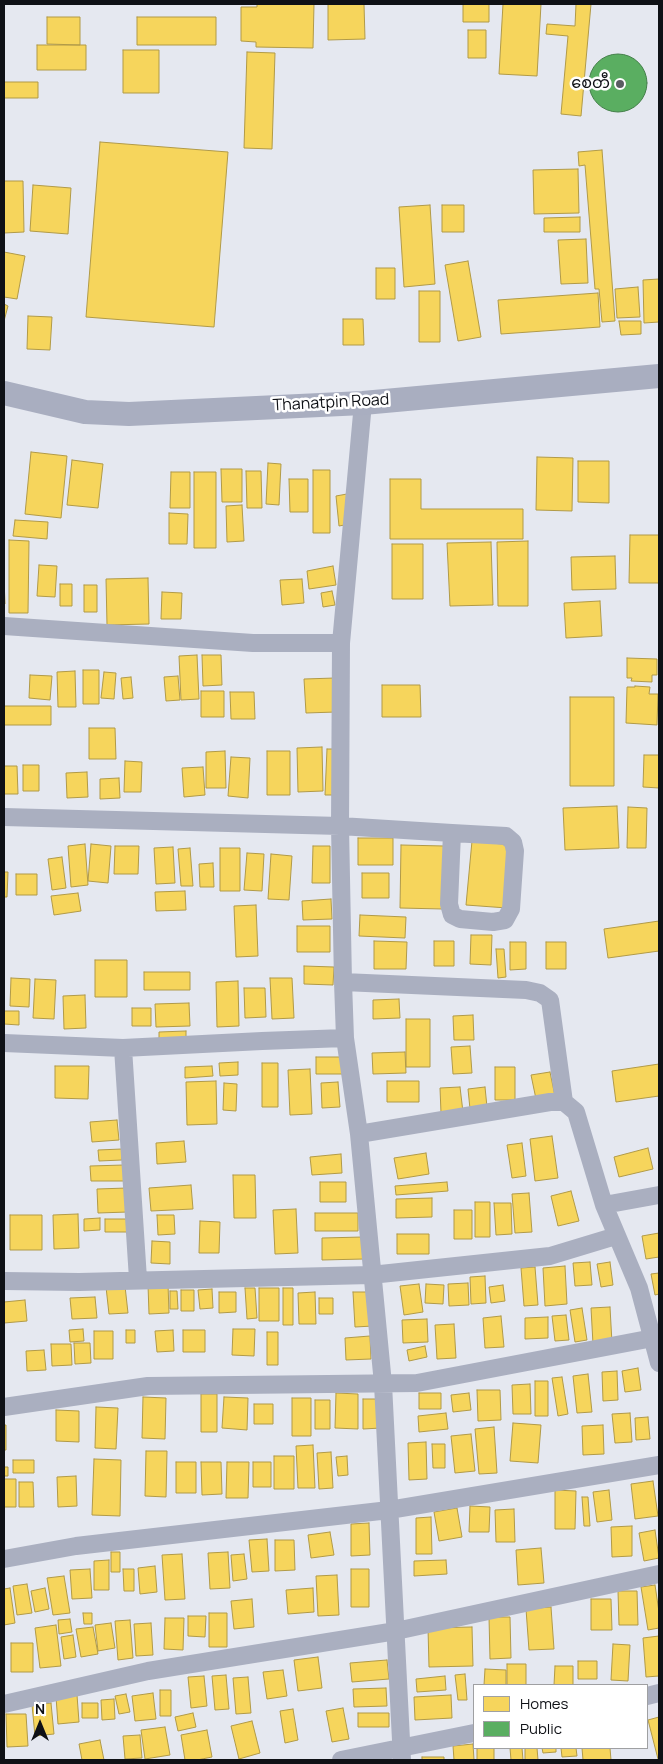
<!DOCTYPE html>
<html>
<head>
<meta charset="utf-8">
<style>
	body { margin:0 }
	#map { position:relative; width:663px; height:1764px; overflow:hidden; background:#e5e8f0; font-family:Manrope,sans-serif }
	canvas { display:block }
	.frame { position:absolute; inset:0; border:5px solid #0f1116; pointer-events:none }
	.legend { position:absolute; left:473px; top:1684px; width:175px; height:65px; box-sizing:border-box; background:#fff; border:1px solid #9fa0a2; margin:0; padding:6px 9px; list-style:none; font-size:15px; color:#0f1116 }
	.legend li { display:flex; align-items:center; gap:10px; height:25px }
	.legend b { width:25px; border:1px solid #9fa0a2 }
	.north { position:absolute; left:15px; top:1699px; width:50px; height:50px; -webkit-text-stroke:4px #fff; paint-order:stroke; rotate:0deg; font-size:14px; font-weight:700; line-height:20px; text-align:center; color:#0f1116 }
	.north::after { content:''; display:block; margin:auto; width:18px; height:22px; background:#0f1116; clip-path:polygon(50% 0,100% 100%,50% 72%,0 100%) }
</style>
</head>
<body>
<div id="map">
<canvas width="663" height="1764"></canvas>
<div class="frame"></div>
<ul class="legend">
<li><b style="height:14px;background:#f6d55c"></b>Homes</li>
<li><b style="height:14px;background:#5aae61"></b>Public</li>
</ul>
<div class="north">N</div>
</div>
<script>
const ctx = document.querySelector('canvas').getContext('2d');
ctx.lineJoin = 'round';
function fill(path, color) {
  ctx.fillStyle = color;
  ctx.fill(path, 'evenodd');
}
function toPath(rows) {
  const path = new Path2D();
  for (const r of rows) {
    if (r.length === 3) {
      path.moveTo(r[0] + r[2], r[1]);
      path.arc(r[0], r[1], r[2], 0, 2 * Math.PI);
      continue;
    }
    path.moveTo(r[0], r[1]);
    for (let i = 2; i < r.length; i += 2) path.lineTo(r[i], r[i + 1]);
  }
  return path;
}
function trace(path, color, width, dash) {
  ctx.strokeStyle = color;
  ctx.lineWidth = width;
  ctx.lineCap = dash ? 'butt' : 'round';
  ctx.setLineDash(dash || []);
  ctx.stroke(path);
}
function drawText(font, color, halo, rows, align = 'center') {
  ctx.font = font + ' Manrope,"Noto Sans Myanmar",sans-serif';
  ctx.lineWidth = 5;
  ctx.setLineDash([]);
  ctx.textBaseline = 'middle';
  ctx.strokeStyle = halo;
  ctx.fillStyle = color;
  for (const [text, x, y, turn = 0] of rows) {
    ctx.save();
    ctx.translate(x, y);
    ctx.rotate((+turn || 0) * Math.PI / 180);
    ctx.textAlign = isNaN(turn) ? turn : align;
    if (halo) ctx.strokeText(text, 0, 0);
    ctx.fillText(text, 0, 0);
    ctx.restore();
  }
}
const homes = toPath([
	[257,4,314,4,313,48,256,47,256,42,241,41,241,7,257,7,257,4],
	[328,4,364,4,365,39,328,40,328,4],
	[463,4,489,4,489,22,463,22,463,4],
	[503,4,541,4,537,76,499,74,503,4],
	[576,4,591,4,581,116,561,114,568,36,546,34,547,24,575,26,576,4],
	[47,17,80,17,80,45,47,44,47,17],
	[137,17,216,17,216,45,137,45,137,17],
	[468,30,486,30,486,58,468,58,468,30],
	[37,45,86,45,86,70,37,70,37,45],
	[123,50,159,50,159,93,123,93,123,50],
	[247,52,275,53,272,149,244,148,247,52],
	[4,82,38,82,38,98,4,98,4,82],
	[100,142,228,152,214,327,86,317,100,142],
	[602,150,615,321,602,322,599,289,595,289,585,165,579,166,578,152,602,150],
	[578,169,579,213,534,214,533,170,578,169],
	[4,181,23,181,24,232,4,233,4,181],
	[33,185,71,188,68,234,30,231,33,185],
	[430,205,435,284,404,287,399,207,430,205],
	[442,205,464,205,464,232,442,232,442,205],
	[580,217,580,232,544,232,544,218,580,217],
	[586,239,588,283,561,284,558,240,586,239],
	[4,252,25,256,17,299,4,297,4,252],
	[468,261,481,337,458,341,445,265,468,261],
	[376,268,395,268,395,299,376,299,376,268],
	[659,279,659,322,644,323,643,280,659,279],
	[638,287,640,317,617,318,615,289,638,287],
	[419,291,440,291,440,342,419,342,419,291],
	[598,293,600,327,501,334,498,300,598,293],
	[4,304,8,306,4,321,4,304],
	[28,316,52,317,50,350,27,349,28,316],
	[343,319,363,319,364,345,343,345,343,319],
	[619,321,641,321,641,334,621,335,619,321],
	[31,452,67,456,61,518,25,514,31,452],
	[537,457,573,458,572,511,536,510,537,457],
	[72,460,103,464,98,508,67,505,72,460],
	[578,461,609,461,609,503,578,502,578,461],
	[268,463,281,464,279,505,266,504,268,463],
	[221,469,242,469,242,502,222,502,221,469],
	[313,470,330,470,330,533,313,533,313,470],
	[246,471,261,471,262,508,247,508,246,471],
	[171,472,190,472,190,508,170,508,171,472],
	[194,472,216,472,216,548,194,548,194,472],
	[289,479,308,479,308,512,290,512,289,479],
	[390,479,421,479,421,509,523,509,523,539,390,539,390,479],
	[347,494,350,524,339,526,336,496,347,494],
	[242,505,244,541,227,542,226,506,242,505],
	[169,513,188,514,187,544,169,544,169,513],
	[15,520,48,522,47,539,13,536,15,520],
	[630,535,659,535,659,583,629,583,630,535],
	[9,540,29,541,28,613,9,613,9,540],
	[528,541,528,606,498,606,497,542,528,541],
	[491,542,493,605,450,606,447,543,491,542],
	[392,544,423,544,423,599,392,599,392,544],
	[615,556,616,589,572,590,571,557,615,556],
	[39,565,57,566,55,597,37,596,39,565],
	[333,566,336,585,309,589,307,571,333,566],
	[148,578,149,624,107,625,106,579,148,578],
	[4,579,5,604,4,604,4,579],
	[302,579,304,603,282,605,280,580,302,579],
	[60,584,72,584,72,606,60,606,60,584],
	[84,585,97,585,97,612,84,612,84,585],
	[332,591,335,605,323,607,321,593,332,591],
	[162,592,182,593,181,619,161,619,162,592],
	[600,601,602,636,566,638,564,603,600,601],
	[197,655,199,699,181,700,179,656,197,655],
	[202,655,221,655,222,685,203,686,202,655],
	[627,658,657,659,657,675,652,675,652,682,631,681,632,678,627,678,627,658],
	[83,670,99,670,99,704,83,704,83,670],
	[75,671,76,707,58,707,57,672,75,671],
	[104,672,116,673,114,699,101,698,104,672],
	[30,675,52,676,50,700,29,698,30,675],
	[178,676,180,700,166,701,164,677,178,676],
	[131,677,133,698,123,699,121,678,131,677],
	[335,678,336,712,306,713,304,679,335,678],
	[382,685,420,685,421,717,382,717,382,685],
	[635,686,650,687,649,694,658,694,657,725,626,723,627,687,635,687,635,686],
	[201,691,224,691,224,717,201,717,201,691],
	[230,692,254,692,255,719,231,719,230,692],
	[570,697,614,697,614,786,570,786,570,697],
	[4,706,51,706,51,725,4,725,4,706],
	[89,728,115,728,116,759,89,759,89,728],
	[322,747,323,791,298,792,297,748,322,747],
	[327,749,335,749,334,795,325,795,327,749],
	[225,751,226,788,206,788,206,752,225,751],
	[267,751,290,751,290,795,267,795,267,751],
	[644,755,659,755,659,788,643,787,644,755],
	[231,757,250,758,248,798,228,796,231,757],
	[125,761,142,762,141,792,124,792,125,761],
	[23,765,39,765,39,791,23,791,23,765],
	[4,766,17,766,18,794,4,794,4,766],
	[203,767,205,795,184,797,182,768,203,767],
	[87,772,88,797,67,798,66,773,87,772],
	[119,778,120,798,100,799,100,779,119,778],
	[617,806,619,848,565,850,563,808,617,806],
	[628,807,647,808,646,848,627,848,628,807],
	[358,838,393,838,393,865,358,865,358,838],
	[472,841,512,845,507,908,466,905,472,841],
	[85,844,88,885,71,887,68,846,85,844],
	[91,844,111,846,108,883,88,881,91,844],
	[401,845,444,846,443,909,400,908,401,845],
	[115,846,139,846,138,874,114,874,115,846],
	[313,846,330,846,330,883,312,883,313,846],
	[173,847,175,883,156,884,154,848,173,847],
	[190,848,193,886,181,886,178,849,190,848],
	[220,848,240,848,240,891,220,891,220,848],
	[247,853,264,854,262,891,244,890,247,853],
	[271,854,292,856,289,900,268,899,271,854],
	[62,857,66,888,52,890,48,859,62,857],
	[213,863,214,887,200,887,199,864,213,863],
	[4,872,8,872,7,897,4,897,4,872],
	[362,873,389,873,389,898,362,898,362,873],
	[16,874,37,874,37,895,16,895,16,874],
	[185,891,186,910,156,911,155,892,185,891],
	[78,893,81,911,54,915,51,896,78,893],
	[331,899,332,919,303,920,302,901,331,899],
	[256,905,258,956,236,957,234,906,256,905],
	[360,915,406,917,405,938,359,936,360,915],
	[659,921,659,951,608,958,604,929,659,921],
	[297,926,330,926,330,952,297,952,297,926],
	[471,935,492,935,491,965,470,964,471,935],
	[374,941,407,942,406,969,374,969,374,941],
	[434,941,454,941,454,966,434,966,434,941],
	[510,942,526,942,526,969,510,970,510,942],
	[546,942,566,942,566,969,546,969,546,942],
	[496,949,504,949,506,977,498,978,496,949],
	[95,960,127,960,127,997,95,997,95,960],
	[304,966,334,967,333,985,304,984,304,966],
	[144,972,190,972,190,990,144,990,144,972],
	[11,978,30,979,29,1007,10,1006,11,978],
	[270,978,292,978,294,1018,272,1019,270,978],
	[35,979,56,980,54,1019,33,1018,35,979],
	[238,981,239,1026,217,1027,216,982,238,981],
	[244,988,265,988,266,1017,245,1018,244,988],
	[85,995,86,1028,64,1029,63,996,85,995],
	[399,999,400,1018,373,1019,373,1000,399,999],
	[189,1003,190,1026,156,1027,155,1004,189,1003],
	[132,1008,151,1008,151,1026,132,1026,132,1008],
	[4,1011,19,1011,19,1025,4,1024,4,1011],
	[473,1015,474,1040,454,1040,453,1016,473,1015],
	[406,1019,430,1019,430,1067,406,1067,406,1019],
	[186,1031,186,1040,159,1040,159,1032,186,1031],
	[470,1046,472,1073,453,1074,451,1047,470,1046],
	[405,1052,406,1073,373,1074,372,1053,405,1052],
	[316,1057,345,1057,345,1074,316,1074,316,1057],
	[238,1062,238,1075,220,1076,219,1063,238,1062],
	[262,1063,278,1063,278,1107,262,1107,262,1063],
	[659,1064,659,1096,616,1102,612,1071,659,1064],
	[55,1066,89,1066,88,1099,55,1098,55,1066],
	[212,1066,213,1076,185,1078,185,1067,212,1066],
	[495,1067,515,1067,515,1100,495,1100,495,1067],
	[310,1069,312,1114,290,1115,288,1070,310,1069],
	[550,1072,555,1096,536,1099,531,1075,550,1072],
	[216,1081,217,1124,187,1125,186,1082,216,1081],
	[387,1081,419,1081,419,1102,387,1102,387,1081],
	[338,1082,340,1107,322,1108,321,1083,338,1082],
	[224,1083,237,1084,236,1111,223,1110,224,1083],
	[460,1087,463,1112,441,1113,440,1088,460,1087],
	[485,1087,487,1107,470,1109,468,1089,485,1087],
	[117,1120,119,1140,92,1142,90,1122,117,1120],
	[552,1136,558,1178,535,1181,530,1139,552,1136],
	[184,1141,186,1162,157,1164,156,1143,184,1141],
	[522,1143,526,1176,512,1178,507,1145,522,1143],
	[648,1148,653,1169,619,1177,614,1157,648,1148],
	[122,1149,122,1160,99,1161,98,1150,122,1149],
	[426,1153,429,1174,398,1179,394,1158,426,1153],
	[341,1154,342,1173,312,1175,310,1157,341,1154],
	[124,1165,124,1181,91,1181,90,1166,124,1165],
	[233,1175,255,1175,256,1218,234,1218,233,1175],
	[320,1182,346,1182,346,1202,320,1202,320,1182],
	[447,1182,448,1191,396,1195,395,1186,447,1182],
	[191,1185,193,1209,151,1211,149,1188,191,1185],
	[127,1188,128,1212,98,1213,97,1189,127,1188],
	[571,1191,579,1221,558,1226,551,1196,571,1191],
	[529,1193,532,1232,515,1233,512,1194,529,1193],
	[432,1198,432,1217,396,1218,396,1199,432,1198],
	[475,1202,490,1202,490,1237,475,1237,475,1202],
	[494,1203,511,1203,512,1234,496,1235,494,1203],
	[296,1209,298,1253,275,1254,273,1210,296,1209],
	[454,1210,472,1210,472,1239,454,1239,454,1210],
	[315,1213,358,1213,358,1231,315,1231,315,1213],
	[78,1214,79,1248,54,1249,53,1215,78,1214],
	[10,1215,42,1215,42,1250,10,1250,10,1215],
	[157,1215,174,1215,175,1234,158,1235,157,1215],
	[100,1218,100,1230,84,1231,84,1219,100,1218],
	[105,1219,127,1219,127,1232,105,1232,105,1219],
	[200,1221,220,1222,219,1253,199,1253,200,1221],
	[659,1233,659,1257,646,1259,642,1236,659,1233],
	[397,1234,429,1234,429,1254,397,1254,397,1234],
	[363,1237,364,1259,322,1260,322,1238,363,1237],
	[152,1241,170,1242,170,1264,151,1263,152,1241],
	[590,1262,592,1285,575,1286,573,1263,590,1262],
	[610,1262,613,1285,601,1287,597,1264,610,1262],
	[565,1266,567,1304,545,1306,543,1268,565,1266],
	[535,1267,538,1305,524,1306,521,1268,535,1267],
	[659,1273,659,1294,655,1295,651,1274,659,1273],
	[485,1276,486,1303,471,1304,470,1277,485,1276],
	[468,1283,469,1305,449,1306,448,1284,468,1283],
	[168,1284,169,1313,149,1314,148,1285,168,1284],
	[419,1284,423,1312,404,1315,400,1286,419,1284],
	[426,1284,444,1285,443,1304,425,1303,426,1284],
	[503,1285,505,1301,491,1303,489,1287,503,1285],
	[125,1286,128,1313,109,1314,106,1287,125,1286],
	[245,1288,255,1288,257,1318,247,1319,245,1288],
	[259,1288,279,1288,279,1321,259,1321,259,1288],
	[283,1288,293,1288,293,1325,283,1325,283,1288],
	[212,1289,213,1308,200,1309,198,1290,212,1289],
	[181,1290,194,1290,194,1311,181,1311,181,1290],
	[170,1291,177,1291,178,1309,170,1309,170,1291],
	[219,1292,236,1292,236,1312,219,1313,219,1292],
	[315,1292,316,1324,299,1324,298,1293,315,1292],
	[353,1292,371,1292,373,1326,355,1327,353,1292],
	[95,1297,97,1318,72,1319,70,1298,95,1297],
	[319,1298,333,1298,333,1314,319,1314,319,1298],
	[25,1300,27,1321,4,1323,4,1302,25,1300],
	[610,1307,612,1343,593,1344,591,1308,610,1307],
	[582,1308,587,1340,575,1342,570,1310,582,1308],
	[566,1315,569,1340,555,1341,552,1316,566,1315],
	[501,1316,504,1347,485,1348,483,1318,501,1316],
	[548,1317,548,1338,525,1339,525,1318,548,1317],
	[427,1319,428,1342,403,1343,402,1320,427,1319],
	[454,1324,456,1358,437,1359,435,1325,454,1324],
	[83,1329,84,1341,70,1342,69,1330,83,1329],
	[233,1329,255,1329,254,1356,232,1355,233,1329],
	[126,1330,135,1330,135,1343,126,1343,126,1330],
	[173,1330,174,1351,157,1352,155,1331,173,1330],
	[183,1330,205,1330,205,1352,183,1352,183,1330],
	[94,1331,113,1331,113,1359,94,1359,94,1331],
	[267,1332,278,1332,278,1365,267,1365,267,1332],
	[370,1336,371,1359,346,1360,345,1338,370,1336],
	[74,1343,90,1343,91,1363,75,1364,74,1343],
	[51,1344,71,1344,72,1365,52,1366,51,1344],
	[425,1346,427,1357,409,1361,407,1350,425,1346],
	[44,1350,46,1370,27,1371,26,1351,44,1350],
	[638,1368,641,1390,625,1392,622,1371,638,1368],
	[617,1371,618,1400,603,1401,602,1372,617,1371],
	[588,1374,592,1412,577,1413,573,1376,588,1374],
	[562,1377,568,1414,558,1416,552,1378,562,1377],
	[535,1381,548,1381,548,1416,535,1416,535,1381],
	[530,1384,531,1414,513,1414,512,1385,530,1384],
	[477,1390,500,1390,501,1420,478,1421,477,1390],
	[336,1393,358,1394,358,1429,335,1428,336,1393],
	[419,1393,441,1393,441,1409,419,1409,419,1393],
	[469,1393,471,1410,453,1412,451,1395,469,1393],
	[201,1394,217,1394,217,1432,201,1432,201,1394],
	[143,1397,166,1398,165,1439,142,1438,143,1397],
	[224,1397,248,1398,247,1430,222,1428,224,1397],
	[292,1398,311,1398,311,1436,292,1436,292,1398],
	[363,1399,381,1399,381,1428,363,1429,363,1399],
	[315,1400,330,1400,330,1429,315,1429,315,1400],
	[254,1404,273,1404,273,1424,254,1424,254,1404],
	[96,1407,118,1408,116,1449,95,1448,96,1407],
	[56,1410,79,1411,79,1442,56,1441,56,1410],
	[446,1413,448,1429,419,1432,418,1416,446,1413],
	[630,1413,632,1442,615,1443,612,1414,630,1413],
	[648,1417,650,1439,636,1440,635,1418,648,1417],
	[513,1423,541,1425,538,1463,510,1461,513,1423],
	[4,1425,6,1425,6,1450,4,1450,4,1425],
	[603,1425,604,1454,583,1455,582,1426,603,1425],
	[494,1427,497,1473,479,1474,475,1429,494,1427],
	[471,1434,475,1471,455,1473,451,1436,471,1434],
	[426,1442,427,1479,409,1480,408,1443,426,1442],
	[432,1444,445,1444,445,1468,433,1468,432,1444],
	[313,1445,315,1488,298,1488,296,1446,313,1445],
	[146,1451,167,1451,166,1497,145,1496,146,1451],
	[331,1452,333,1488,319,1489,317,1453,331,1452],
	[274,1456,294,1456,294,1489,274,1489,274,1456],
	[347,1456,348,1475,338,1476,336,1457,347,1456],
	[94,1459,121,1460,120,1516,92,1515,94,1459],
	[13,1460,34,1460,34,1473,13,1473,13,1460],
	[176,1462,196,1462,196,1493,176,1493,176,1462],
	[201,1462,221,1462,222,1494,202,1495,201,1462],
	[227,1462,249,1462,248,1498,226,1498,227,1462],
	[253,1462,271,1462,271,1487,253,1487,253,1462],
	[4,1467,8,1467,8,1476,4,1476,4,1467],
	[76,1476,77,1506,58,1507,57,1477,76,1476],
	[4,1479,16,1479,16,1507,4,1507,4,1479],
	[653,1481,658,1516,635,1519,631,1484,653,1481],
	[19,1482,33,1482,34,1507,19,1507,19,1482],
	[555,1490,576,1491,575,1529,555,1529,555,1490],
	[609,1490,612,1520,597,1522,593,1492,609,1490],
	[582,1497,588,1497,590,1526,584,1526,582,1497],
	[470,1506,490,1507,489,1532,469,1532,470,1506],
	[457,1508,462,1537,439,1541,434,1512,457,1508],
	[514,1509,515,1542,496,1542,495,1510,514,1509],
	[431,1517,432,1554,416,1554,416,1518,431,1517],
	[369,1523,370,1555,351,1556,351,1524,369,1523],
	[632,1526,632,1556,612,1557,611,1527,632,1526],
	[655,1530,659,1558,644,1561,639,1533,655,1530],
	[330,1532,334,1555,311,1558,308,1535,330,1532],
	[267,1539,269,1571,252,1572,249,1540,267,1539],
	[275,1540,294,1540,295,1570,275,1571,275,1540],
	[541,1548,544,1583,518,1585,516,1550,541,1548],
	[111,1552,120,1552,120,1572,111,1572,111,1552],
	[228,1552,230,1588,210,1589,208,1553,228,1552],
	[182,1554,185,1599,165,1600,162,1555,182,1554],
	[244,1554,247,1579,233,1581,231,1555,244,1554],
	[109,1560,109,1590,94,1590,94,1561,109,1560],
	[446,1560,447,1574,414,1576,414,1561,446,1560],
	[155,1566,157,1592,140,1594,138,1568,155,1566],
	[90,1569,92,1598,72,1599,70,1570,90,1569],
	[123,1569,134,1569,134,1591,124,1591,123,1569],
	[351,1569,369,1569,369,1607,351,1607,351,1569],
	[337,1575,339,1615,318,1616,316,1576,337,1575],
	[64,1576,70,1613,53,1615,47,1578,64,1576],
	[27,1584,32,1613,17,1615,13,1586,27,1584],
	[655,1585,659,1612,659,1628,648,1630,641,1587,655,1585],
	[10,1588,15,1623,4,1625,4,1589,10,1588],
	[45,1588,49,1609,35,1612,31,1591,45,1588],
	[313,1588,314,1612,288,1614,286,1590,313,1588],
	[618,1591,637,1591,638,1625,619,1625,618,1591],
	[252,1599,254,1627,234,1629,231,1601,252,1599],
	[591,1599,611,1599,612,1630,591,1630,591,1599],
	[551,1607,554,1649,529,1650,526,1609,551,1607],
	[83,1613,92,1613,92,1624,84,1624,83,1613],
	[209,1613,227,1613,227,1647,209,1647,209,1613],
	[188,1616,206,1616,205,1637,188,1636,188,1616],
	[489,1617,510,1617,511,1658,490,1659,489,1617],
	[165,1618,184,1618,183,1650,164,1649,165,1618],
	[70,1619,72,1632,59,1634,58,1620,70,1619],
	[130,1620,133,1658,118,1660,115,1621,130,1620],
	[111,1623,115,1648,98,1651,95,1625,111,1623],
	[151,1623,153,1655,136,1656,134,1624,151,1623],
	[56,1625,61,1666,40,1668,35,1628,56,1625],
	[93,1627,98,1654,81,1657,76,1629,93,1627],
	[472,1627,473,1666,429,1667,428,1628,472,1627],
	[73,1635,76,1657,64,1659,61,1637,73,1635],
	[659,1636,659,1676,646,1677,643,1638,659,1636],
	[11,1643,33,1643,33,1672,11,1672,11,1643],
	[613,1644,630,1645,628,1681,611,1680,613,1644],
	[318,1657,322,1688,298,1691,294,1660,318,1657],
	[387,1660,389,1679,352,1682,350,1663,387,1660],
	[578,1661,597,1661,597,1679,578,1679,578,1661],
	[507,1664,526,1664,526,1685,507,1685,507,1664],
	[555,1666,573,1666,573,1685,554,1685,555,1666],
	[485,1669,506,1670,506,1685,484,1685,485,1669],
	[283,1670,287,1696,267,1699,263,1672,283,1670],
	[465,1674,467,1700,458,1700,455,1675,465,1674],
	[226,1675,229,1709,215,1710,212,1676,226,1675],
	[204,1676,207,1706,191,1708,188,1677,204,1676],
	[445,1676,446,1690,417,1692,416,1679,445,1676],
	[248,1677,251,1713,236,1714,233,1678,248,1677],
	[386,1688,387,1706,354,1707,353,1689,386,1688],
	[160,1690,171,1690,171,1716,160,1716,160,1690],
	[153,1693,156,1719,135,1721,132,1696,153,1693],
	[126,1694,130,1712,119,1714,115,1696,126,1694],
	[77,1695,79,1722,58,1724,56,1697,77,1695],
	[451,1695,452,1718,415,1720,414,1697,451,1695],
	[114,1699,115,1719,102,1720,101,1700,114,1699],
	[51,1703,54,1734,35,1736,32,1705,51,1703],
	[82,1703,98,1703,98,1718,82,1718,82,1703],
	[343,1708,349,1739,332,1742,326,1711,343,1708],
	[293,1709,298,1740,285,1743,280,1711,293,1709],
	[193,1713,196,1727,178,1731,175,1717,193,1713],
	[358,1713,389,1713,389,1727,358,1727,358,1713],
	[6,1714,26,1714,28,1746,7,1747,6,1714],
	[659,1717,659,1759,658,1759,648,1720,659,1717],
	[252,1721,260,1753,239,1759,231,1726,252,1721],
	[165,1727,170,1755,145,1759,141,1730,165,1727],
	[207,1730,212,1757,197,1760,185,1760,181,1735,207,1730],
	[140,1735,142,1758,125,1759,123,1736,140,1735],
	[100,1740,104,1760,82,1760,79,1744,100,1740],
	[473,1744,474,1760,454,1760,453,1746,473,1744],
	[477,1748,494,1748,494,1760,477,1760,477,1748],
	[510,1748,522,1748,523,1760,511,1760,510,1748],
	[525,1748,537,1748,538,1760,525,1760,525,1748],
	[542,1748,556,1748,556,1752,543,1753,542,1748],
	[561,1748,576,1748,577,1756,562,1757,561,1748],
	[582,1748,610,1748,611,1760,583,1760,582,1748],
	[422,1757,444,1757,444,1760,422,1760,422,1757]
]);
fill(homes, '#f6d55c');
trace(homes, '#b19a47', 1);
const public = toPath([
	[618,83,29]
]);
fill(public, '#5aae61');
trace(public, '#447f4a', 1);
trace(toPath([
	[363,403,341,643,340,826,343,982,345,1038,359,1134,383,1384,402,1760],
	[4,626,253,643,341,643],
	[4,817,340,826,452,833,506,836,513,842,515,851,511,909,505,920,493,922,460,919,452,915,449,904,452,833],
	[343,982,526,990,540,993,550,1000,564,1102],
	[4,1043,123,1048,262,1041,345,1038],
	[123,1048,138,1279],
	[359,1134,550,1102,564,1102,576,1112,604,1205,639,1288,659,1363],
	[604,1205,659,1195],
	[4,1281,79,1282,371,1275,550,1256,616,1236],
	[4,1407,148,1386,417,1383,653,1338,659,1335],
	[4,1559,76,1546,389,1510,659,1465],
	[647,1696,659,1693],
	[4,1704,148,1671,396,1631,659,1574],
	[341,1760,474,1733]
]), '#aaafc0', 18);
trace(toPath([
	[4,393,85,412,129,414,363,403,659,376]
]), '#a9aec0', 24);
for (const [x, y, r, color] of [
	[620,84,5,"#5a5c62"]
]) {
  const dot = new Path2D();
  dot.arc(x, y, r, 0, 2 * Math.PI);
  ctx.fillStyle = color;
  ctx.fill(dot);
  trace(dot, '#fff', 2);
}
drawText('16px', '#0f1116', '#fff', [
	["စေတီ",610,84]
], 'right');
drawText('16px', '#0f1116', '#fff', [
	["Thanatpin Road",331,403,-3]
]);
</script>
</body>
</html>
